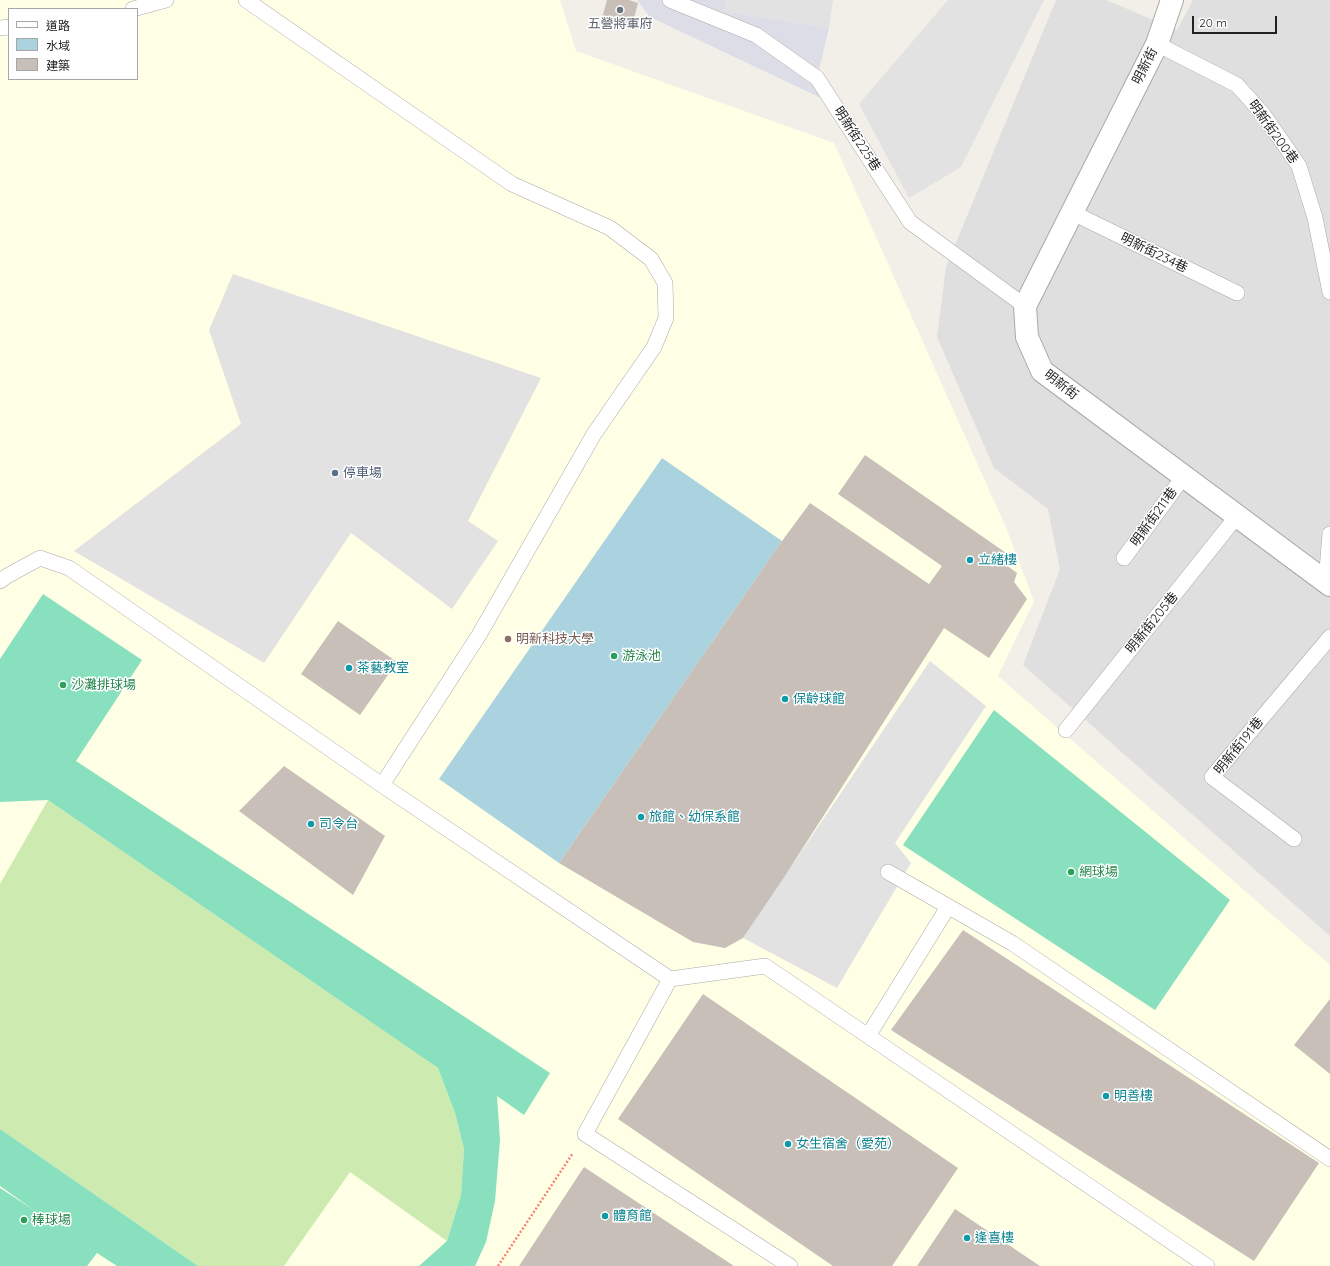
<!DOCTYPE html>
<html>
<head>
<meta charset="utf-8">
<style>
	body { margin:0 }
	#map { position:relative; width:1330px; height:1266px; overflow:hidden; background:#f2efe9; font-family:Quicksand,"Noto Sans TC",sans-serif }
	canvas { display:block }
	.legend { position:absolute; left:8px; top:8px; width:130px; height:72px; box-sizing:border-box; background:#fff; border:1px solid #a7a7a7; margin:0; padding:5px 7px; list-style:none; font-size:12px; color:#222 }
	.legend li { display:flex; align-items:center; gap:8px; height:20px }
	.legend b { width:20px; border:1px solid #a7a7a7 }
	.scale { position:absolute; left:1192px; top:16px; width:85px; height:18px; box-sizing:border-box; border:2px solid #222; border-top:0; padding-left:5px; font-size:12px; line-height:14px; white-space:nowrap; color:#222; -webkit-text-stroke:3px #fff; paint-order:stroke }
</style>
</head>
<body>
<div id="map">
<canvas width="1330" height="1266"></canvas>
<ul class="legend">
<li><b style="height:5px;background:#fff"></b>道路</li>
<li><b style="height:11px;background:#aad3df"></b>水域</li>
<li><b style="height:11px;background:#c7bfb8"></b>建築</li>
</ul>
<div class="scale">20 m</div>
</div>
<script>
const ctx = document.querySelector('canvas').getContext('2d');
ctx.lineJoin = 'round';
function fill(path, color) {
  ctx.fillStyle = color;
  ctx.fill(path, 'evenodd');
}
function toPath(rows) {
  const path = new Path2D();
  for (const r of rows) {
    path.moveTo(r[0], r[1]);
    for (let i = 2; i < r.length; i += 2) path.lineTo(r[i], r[i + 1]);
  }
  return path;
}
function trace(path, color, width, dash) {
  ctx.strokeStyle = color;
  ctx.lineWidth = width;
  ctx.lineCap = dash ? 'butt' : 'round';
  ctx.setLineDash(dash || []);
  ctx.stroke(path);
}
function drawText(font, color, halo, rows, align = 'center') {
  ctx.font = font + ' Quicksand,"Noto Sans TC",sans-serif';
  ctx.lineWidth = 3;
  ctx.setLineDash([]);
  ctx.textBaseline = 'middle';
  ctx.strokeStyle = halo;
  ctx.fillStyle = color;
  for (const [text, x, y, turn = 0] of rows) {
    ctx.save();
    ctx.translate(x, y);
    ctx.rotate((+turn || 0) * Math.PI / 180);
    ctx.textAlign = isNaN(turn) ? turn : align;
    if (halo) ctx.strokeText(text, 0, 0);
    ctx.fillText(text, 0, 0);
    ctx.restore();
  }
}
fill(toPath([
	[1056,0,1106,0,1177,30,1193,0,1330,0,1330,936,1023,665,1060,569,1048,509,994,468,937,337,946,267]
]), '#e0dfdf');
fill(toPath([
	[0,0,560,0,576,51,834,143,1007,530,1034,601,998,676,1330,965,1330,1266,0,1266],
	[9,9,137,9,137,79,9,79]
]), '#ffffe5');
fill(toPath([
	[48,800,438,1068,455,1113,464,1149,461,1195,447,1241,350,1172,284,1266,198,1266,0,1129,0,884]
]), '#cdebb0');
fill(toPath([
	[43,594,142,660,76,761,550,1073,524,1115,497,1096,500,1140,495,1201,486,1242,475,1266,419,1266,447,1241,461,1195,464,1149,455,1113,438,1068,48,800,0,802,0,659],
	[994,710,1230,900,1155,1010,903,845],
	[0,1129,198,1266,117,1266,97,1253,87,1266,0,1266,0,1188,34,1210,0,1186]
]), '#88e0be');
fill(toPath([
	[727,0,833,0,829,28,723,11],
	[948,0,1044,0,961,167,909,198,859,104],
	[233,274,541,378,468,521,498,541,452,609,351,533,264,663,74,551,241,424,209,330],
	[930,661,986,706,895,843,911,863,837,988,743,938]
]), '#e2e2e2');
fill(toPath([
	[637,0,727,0,723,11,829,28,817,78,819,97,650,17]
]), '#dddde8');
fill(toPath([
	[662,458,782,541,559,863,439,779]
]), '#aad3df');
fill(toPath([
	[607,0,629,0,638,3,632,26,602,18],
	[865,455,1009,555,1006,565,1017,573,1014,582,1027,599,989,658,944,628,783,879,743,938,725,948,693,942,559,863,782,541,810,503,929,584,942,566,838,494],
	[338,621,397,662,360,715,301,674],
	[284,766,385,836,353,895,239,811],
	[963,930,1319,1163,1254,1261,891,1030],
	[703,994,958,1168,892,1266,833,1266,618,1119],
	[1330,999,1330,1074,1294,1045],
	[584,1167,734,1266,519,1266],
	[955,1209,1040,1266,917,1266]
]), '#c7bfb8');
const lane = toPath([
	[246,0,512,184,610,228,651,259,665,283,666,318,654,347,594,434,479,635,382,785],
	[670,0,756,35,817,78,910,222,1025,306],
	[133,9,166,0],
	[0,28,9,27],
	[1157,44,1237,85,1263,114,1299,166,1315,218,1330,292],
	[1071,212,1237,293],
	[1124,558,1184,476],
	[0,581,7,576,40,558,69,568,382,785,670,979,765,966,1207,1266],
	[1326,582,1330,534],
	[1066,730,1237,516],
	[1294,839,1212,777,1330,637],
	[888,872,1012,943,1330,1159],
	[670,979,585,1134,790,1266],
	[868,1036,948,907]
]);
const street = toPath([
	[1172,0,1157,44,1025,306,1027,337,1042,371,1330,585]
]);
trace(lane, '#a9a9a9', 16);
trace(street, '#a9a9a9', 24);
trace(toPath([
	[498,1266,573,1153]
]), '#fa8072', 2.5, [2, 2]);
trace(lane, '#fff', 15);
trace(street, '#fff', 22);
for (const [x, y, r, color] of [
	[620,10,4,"#6b7280"],
	[335,473,4,"#5c6f8a"],
	[970,560,4,"#0f9aa8"],
	[508,639,4,"#8d6e63"],
	[614,656,4,"#2e9e5b"],
	[349,668,4,"#0f9aa8"],
	[63,685,4,"#2e9e5b"],
	[785,699,4,"#0f9aa8"],
	[641,817,4,"#0f9aa8"],
	[311,824,4,"#0f9aa8"],
	[1071,872,4,"#2e9e5b"],
	[1106,1096,4,"#0f9aa8"],
	[788,1144,4,"#0f9aa8"],
	[605,1216,4,"#0f9aa8"],
	[24,1220,4,"#2e9e5b"],
	[967,1238,4,"#0f9aa8"]
]) {
  const dot = new Path2D();
  dot.arc(x, y, r, 0, 2 * Math.PI);
  ctx.fillStyle = color;
  ctx.fill(dot);
  trace(dot, '#fff', 1.5);
}
drawText('13px', '#5b616d', '#fff', [
	["五營將軍府",620,24]
]);
drawText('13px', '#222', '#fff', [
	["明新街",1145,66,-63],
	["明新街200巷",1273,132,54],
	["明新街225巷",857,139,57],
	["明新街234巷",1154,253,26],
	["明新街",1061,385,38],
	["明新街211巷",1154,517,-54],
	["明新街205巷",1152,623,-51],
	["明新街191巷",1239,746,-51]
]);
drawText('13px', '#4e5e75', '#fff', [
	["停車場",343,473]
], 'left');
drawText('13px', '#0d838f', '#fff', [
	["立緒樓",978,560],
	["茶藝教室",357,668],
	["保齡球館",793,699],
	["旅館、幼保系館",649,817],
	["司令台",319,824],
	["明善樓",1114,1096],
	["女生宿舍（愛苑）",796,1144],
	["體育館",613,1216],
	["逢喜樓",975,1238]
], 'left');
drawText('13px', '#785e54', '#fff', [
	["明新科技大學",516,639]
], 'left');
drawText('13px', '#27864d', '#fff', [
	["游泳池",622,656],
	["沙灘排球場",71,685],
	["網球場",1079,872],
	["棒球場",32,1220]
], 'left');
</script>
</body>
</html>
